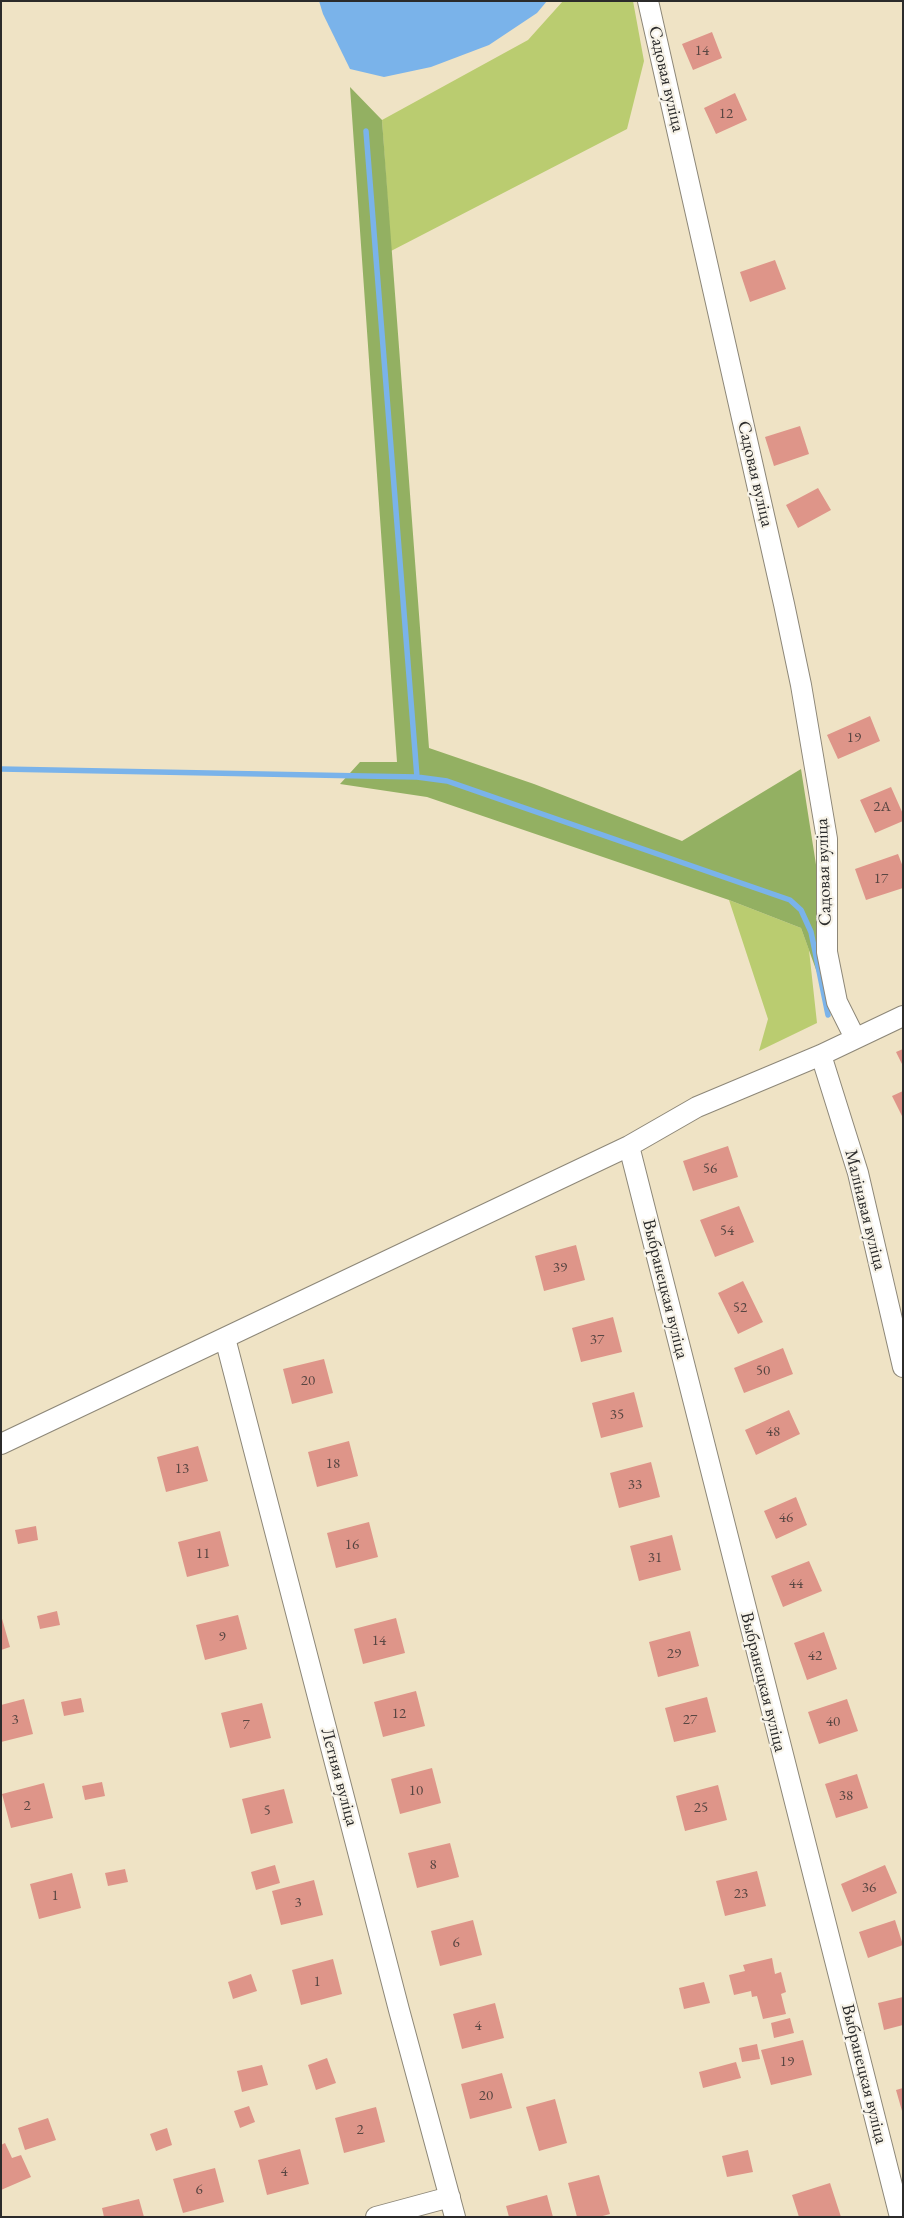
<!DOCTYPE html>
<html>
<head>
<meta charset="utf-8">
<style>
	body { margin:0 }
	#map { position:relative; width:904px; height:2218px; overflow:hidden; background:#efe3c5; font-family:"EB Garamond",serif }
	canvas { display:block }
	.frame { position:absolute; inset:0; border:2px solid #2b2b2b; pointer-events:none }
</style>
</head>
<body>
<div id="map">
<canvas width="904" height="2218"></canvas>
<div class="frame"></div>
</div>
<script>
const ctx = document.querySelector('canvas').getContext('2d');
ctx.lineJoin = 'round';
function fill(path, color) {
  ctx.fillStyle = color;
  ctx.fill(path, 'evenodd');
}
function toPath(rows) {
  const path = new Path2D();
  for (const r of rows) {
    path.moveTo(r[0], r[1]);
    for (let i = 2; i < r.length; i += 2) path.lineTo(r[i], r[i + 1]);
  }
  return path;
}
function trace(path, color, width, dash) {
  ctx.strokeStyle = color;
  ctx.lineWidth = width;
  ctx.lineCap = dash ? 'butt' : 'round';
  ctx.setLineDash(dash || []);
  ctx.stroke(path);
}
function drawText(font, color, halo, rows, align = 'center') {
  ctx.font = font + ' "EB Garamond",serif';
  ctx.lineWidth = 4.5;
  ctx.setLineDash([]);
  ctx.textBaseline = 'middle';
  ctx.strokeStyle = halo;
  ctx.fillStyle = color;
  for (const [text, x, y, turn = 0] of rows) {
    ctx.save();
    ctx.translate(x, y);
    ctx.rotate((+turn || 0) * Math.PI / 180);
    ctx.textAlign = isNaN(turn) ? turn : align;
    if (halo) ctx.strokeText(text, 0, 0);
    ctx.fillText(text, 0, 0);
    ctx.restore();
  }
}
fill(toPath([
	[563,1,633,1,644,61,627,129,391,251,382,120,528,40],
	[729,900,801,928,809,950,817,1023,759,1051,768,1019]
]), '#bacc70');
fill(toPath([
	[350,87,382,120,429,748,534,784,682,841,801,769,817,871,820,931,832,1014,801,928,729,900,427,797,340,784,360,762,397,762]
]), '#93b062');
fill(toPath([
	[319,1,547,1,537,13,489,45,431,67,384,77,350,69,323,14]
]), '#7ab3ea');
trace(toPath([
	[366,131,417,777],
	[1,769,417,777,447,781,790,900,801,910,811,932,828,1015]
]), '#7ab3ea', 5.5);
fill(toPath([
	[712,32,722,58,693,70,682,44],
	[735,93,747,120,716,134,704,108],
	[775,260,786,289,750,302,740,272],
	[800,426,809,454,774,466,765,437],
	[818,488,831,510,798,528,786,505],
	[870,716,880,741,838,759,827,735],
	[891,787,903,814,903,821,875,833,860,800],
	[898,854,903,867,903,888,866,900,855,869],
	[903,1049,903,1066,896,1052],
	[903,1091,903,1118,892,1096],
	[728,1146,738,1177,693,1191,683,1161],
	[739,1206,754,1242,715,1257,700,1220],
	[576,1245,585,1280,544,1291,535,1256],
	[743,1281,763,1322,738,1334,718,1293],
	[613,1317,622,1352,581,1362,572,1328],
	[783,1348,793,1374,744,1393,734,1368],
	[324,1359,333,1393,292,1404,283,1369],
	[634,1392,643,1427,601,1438,592,1403],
	[789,1410,800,1434,756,1455,745,1430],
	[349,1441,358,1476,317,1487,308,1452],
	[198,1446,208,1481,166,1492,157,1457],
	[651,1462,660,1497,619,1508,610,1473],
	[796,1497,807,1525,776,1539,764,1511],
	[369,1522,378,1557,336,1568,327,1533],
	[36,1526,38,1540,18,1544,15,1530],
	[220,1531,229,1566,187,1577,178,1542],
	[672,1535,681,1570,639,1581,630,1546],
	[809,1561,822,1591,783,1607,771,1576],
	[57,1611,60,1625,40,1629,37,1616],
	[1,1615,10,1647,1,1650],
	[238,1615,247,1649,205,1660,196,1625],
	[396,1618,405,1653,363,1664,354,1629],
	[690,1631,699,1666,658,1677,649,1642],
	[824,1632,837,1669,807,1680,794,1643],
	[416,1691,425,1726,383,1737,374,1702],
	[707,1697,716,1732,674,1742,665,1708],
	[81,1698,84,1712,64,1716,61,1702],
	[24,1699,33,1734,1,1742,1,1705],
	[847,1699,858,1731,819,1744,808,1712],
	[262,1703,271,1738,230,1748,221,1713],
	[432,1768,441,1803,400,1814,391,1779],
	[857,1774,868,1808,836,1818,825,1784],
	[102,1782,105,1796,85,1800,82,1786],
	[44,1783,53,1818,11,1828,2,1794],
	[718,1785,727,1820,685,1831,676,1796],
	[284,1789,293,1823,251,1834,242,1799],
	[450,1843,459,1877,417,1888,408,1853],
	[275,1865,280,1883,256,1890,251,1872],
	[885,1865,897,1893,852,1912,841,1884],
	[125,1869,128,1882,108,1886,105,1873],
	[757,1871,766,1906,725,1916,716,1881],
	[72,1873,81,1908,39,1919,30,1884],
	[314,1880,323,1915,281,1925,272,1891],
	[473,1920,482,1955,440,1966,431,1931],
	[895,1920,903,1945,868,1958,859,1932],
	[772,1958,775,1974,781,1972,786,1992,781,1994,786,2014,763,2019,757,1996,752,1997,751,1991,734,1995,729,1975,745,1971,743,1965],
	[333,1959,342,1994,301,2005,292,1970],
	[251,1974,257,1991,233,1999,228,1982],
	[704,1982,710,2003,684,2009,679,1988],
	[903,1997,903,2025,884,2030,878,2003],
	[495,2003,504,2038,462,2049,453,2014],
	[790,2018,794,2033,774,2038,771,2023],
	[803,2040,812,2075,771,2085,761,2050],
	[757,2044,760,2059,742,2062,739,2048],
	[327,2058,336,2083,316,2090,308,2065],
	[736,2062,741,2078,703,2088,699,2072],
	[262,2065,268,2085,242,2092,237,2071],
	[502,2073,512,2108,470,2119,461,2084],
	[903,2088,903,2111,902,2111,896,2090],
	[555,2099,567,2143,539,2151,526,2107],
	[249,2106,255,2122,240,2128,234,2111],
	[376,2107,385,2142,344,2153,335,2118],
	[48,2118,56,2140,25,2150,18,2128],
	[167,2128,172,2145,156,2151,150,2134],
	[5,2143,12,2158,21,2155,31,2177,1,2190,1,2145],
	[300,2149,309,2184,267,2195,258,2160],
	[748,2150,753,2172,727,2177,722,2156],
	[215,2168,224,2202,183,2213,173,2179],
	[599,2175,610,2214,599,2217,577,2217,568,2183],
	[830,2183,841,2217,799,2217,792,2195],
	[547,2195,553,2217,509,2217,506,2206],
	[139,2199,144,2217,104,2217,102,2208]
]), '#de9589');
const street = toPath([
	[648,1,784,604,801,685,827,839,827,952,837,1002,855,1038],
	[821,1055,858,1173,903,1367],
	[629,1146,900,2217],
	[225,1338,399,2010,455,2217],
	[1,1444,629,1146,697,1107,821,1055,903,1016],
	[376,2217,450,2197]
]);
trace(street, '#8d8778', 22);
trace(street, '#fff', 20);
drawText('15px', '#584642', null, [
	["14",702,51],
	["12",726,114],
	["19",854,738],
	["2А",882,807],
	["17",881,879],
	["56",710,1169],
	["54",727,1231],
	["39",560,1268],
	["52",740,1308],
	["37",597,1340],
	["50",763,1371],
	["20",308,1381],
	["35",617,1415],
	["48",773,1432],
	["18",333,1464],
	["13",182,1469],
	["33",635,1485],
	["46",786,1518],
	["16",352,1545],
	["11",203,1554],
	["31",655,1558],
	["44",796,1584],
	["9",222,1637],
	["14",379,1641],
	["29",674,1654],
	["42",815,1656],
	["12",399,1714],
	["3",15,1720],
	["27",690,1720],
	["40",833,1722],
	["7",246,1725],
	["10",416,1791],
	["38",846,1796],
	["2",27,1806],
	["25",701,1808],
	["5",267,1811],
	["8",433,1865],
	["36",869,1888],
	["23",741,1894],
	["1",55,1896],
	["3",298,1903],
	["6",456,1943],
	["1",317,1982],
	["4",478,2026],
	["19",787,2062],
	["20",486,2096],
	["2",360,2130],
	["4",284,2172],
	["6",199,2190]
]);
drawText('18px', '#2b2b2b', '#f7f3e8', [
	["Садовая вуліца",666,79,77],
	["Садовая вуліца",755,474,77],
	["Садовая вуліца",824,872,-92],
	["Малінавая вуліца",865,1210,76],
	["Выбранецкая вуліца",665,1289,76],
	["Выбранецкая вуліца",763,1682,76],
	["Летняя вуліца",339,1777,75],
	["Выбранецкая вуліца",864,2074,76]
]);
</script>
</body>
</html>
